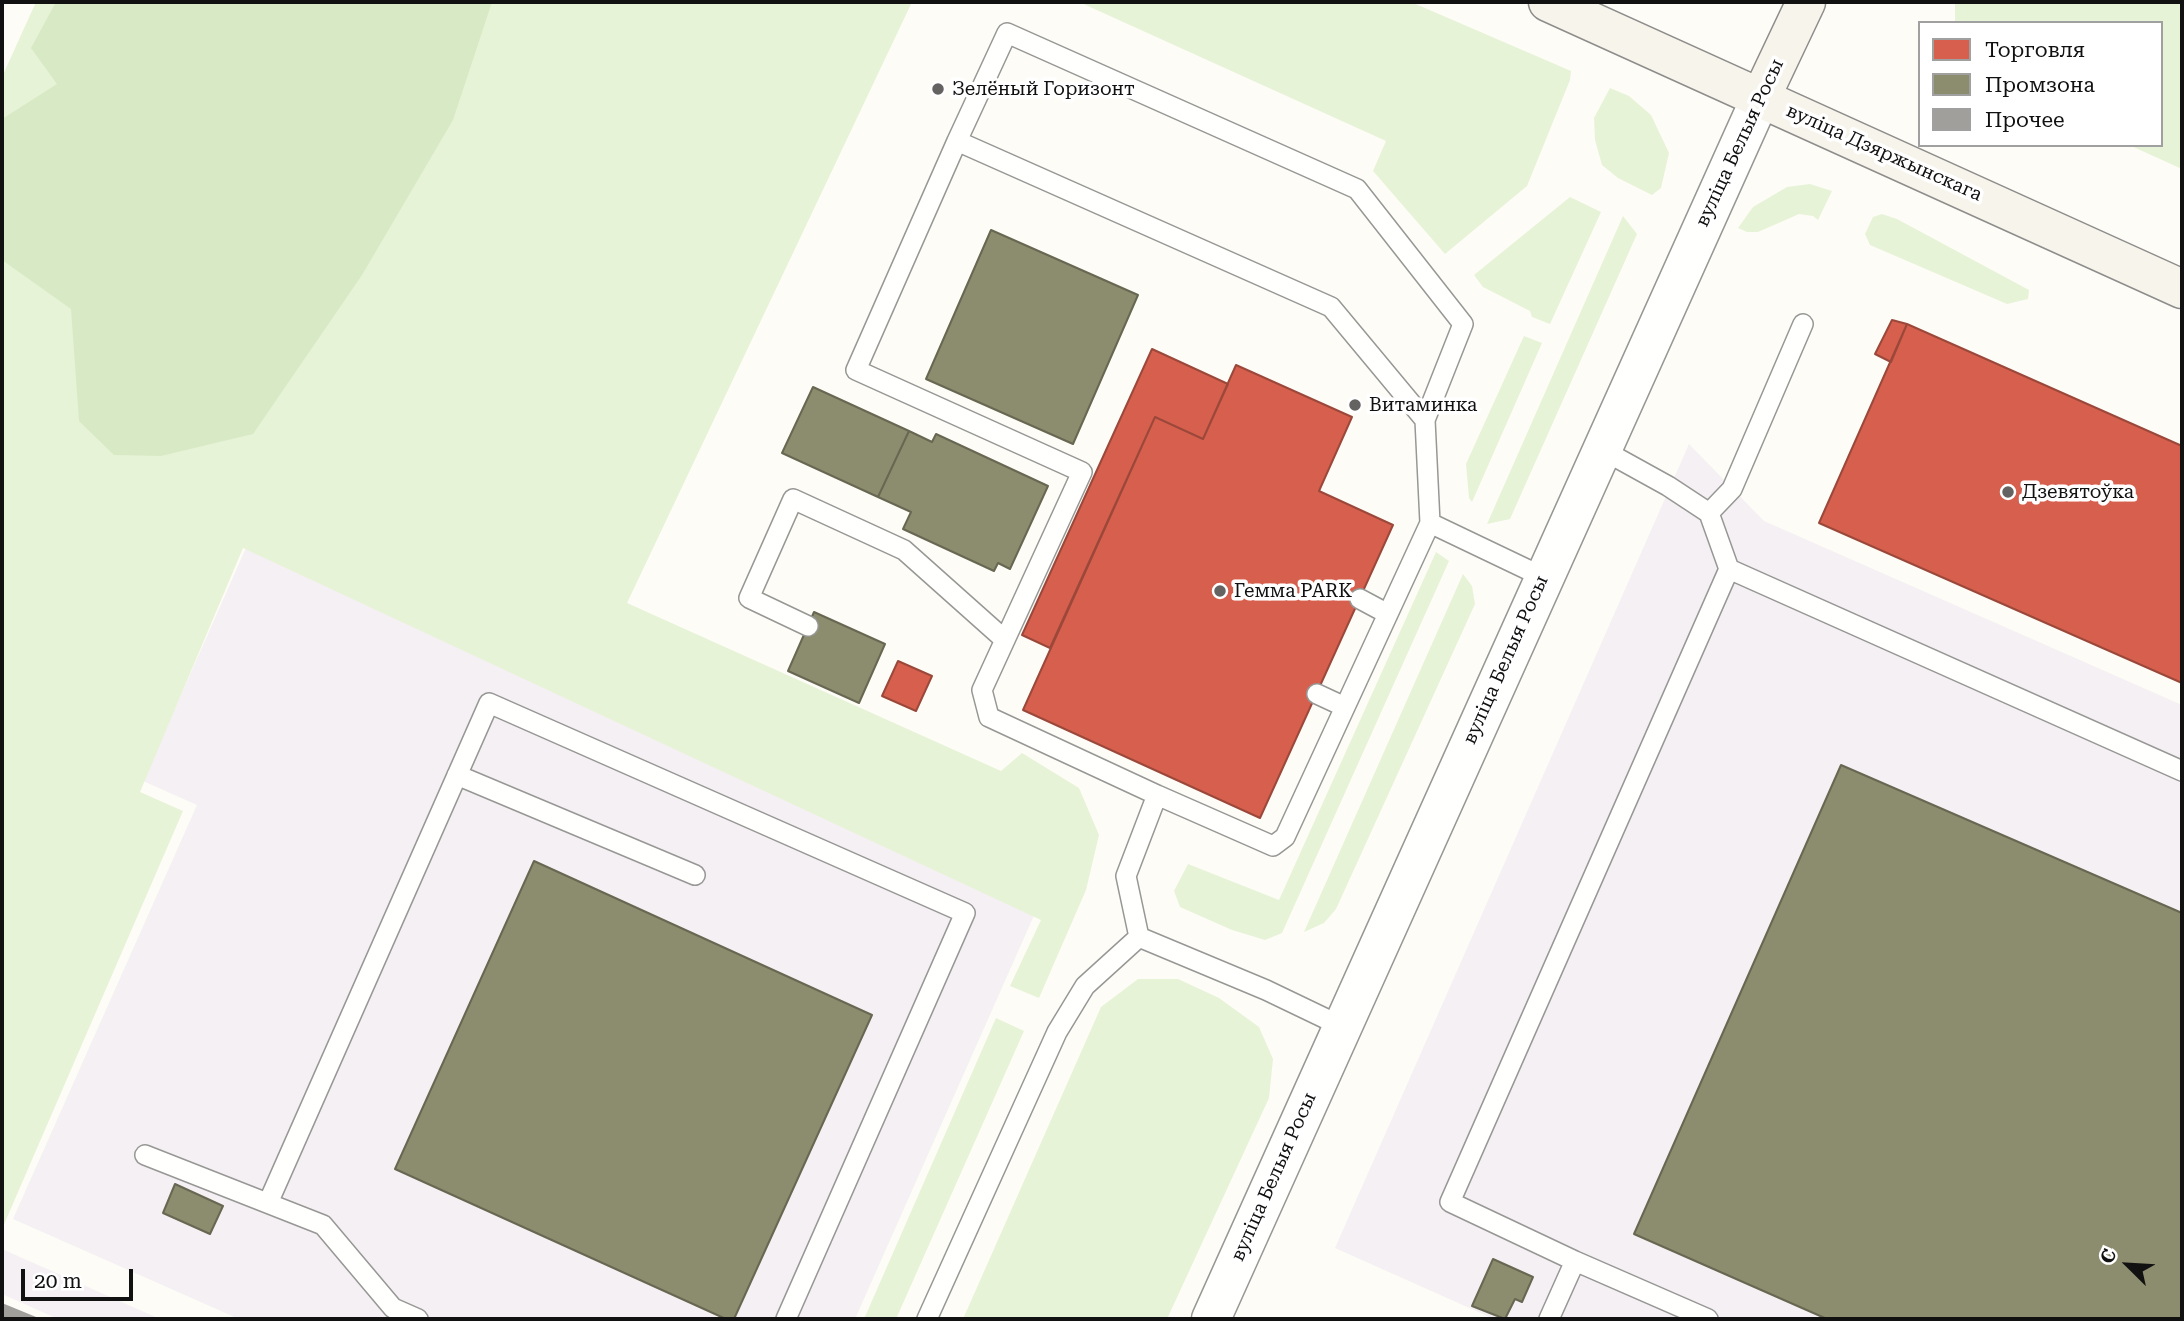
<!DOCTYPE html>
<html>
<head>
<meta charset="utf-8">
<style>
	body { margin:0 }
	#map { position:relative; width:2184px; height:1321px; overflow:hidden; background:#fdfcf7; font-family:"Roboto Serif",serif }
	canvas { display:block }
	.frame { position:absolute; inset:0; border:4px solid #111; pointer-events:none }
	.legend { position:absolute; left:1918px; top:21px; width:245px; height:126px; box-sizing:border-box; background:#fff; border:2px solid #a0a0a0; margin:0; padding:9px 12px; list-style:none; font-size:21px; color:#111 }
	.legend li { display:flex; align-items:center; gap:14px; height:35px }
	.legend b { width:35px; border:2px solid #a0a0a0 }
	.north { position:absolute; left:2093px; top:1230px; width:70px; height:70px; -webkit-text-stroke:5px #fff; paint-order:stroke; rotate:294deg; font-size:19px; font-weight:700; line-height:28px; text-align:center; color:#111 }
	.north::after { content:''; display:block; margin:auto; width:24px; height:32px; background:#111; clip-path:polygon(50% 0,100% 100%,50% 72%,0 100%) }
	.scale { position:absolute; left:21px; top:1269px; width:112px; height:32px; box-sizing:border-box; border:4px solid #111; border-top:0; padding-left:9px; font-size:21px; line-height:24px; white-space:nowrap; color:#111; -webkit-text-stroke:5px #fff; paint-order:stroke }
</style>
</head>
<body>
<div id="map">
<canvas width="2184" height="1321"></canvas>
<div class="frame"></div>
<ul class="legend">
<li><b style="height:19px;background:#d6604d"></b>Торговля</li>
<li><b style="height:19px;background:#8c8c6e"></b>Промзона</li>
<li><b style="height:19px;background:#a19f9c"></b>Прочее</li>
</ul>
<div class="north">С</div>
<div class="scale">20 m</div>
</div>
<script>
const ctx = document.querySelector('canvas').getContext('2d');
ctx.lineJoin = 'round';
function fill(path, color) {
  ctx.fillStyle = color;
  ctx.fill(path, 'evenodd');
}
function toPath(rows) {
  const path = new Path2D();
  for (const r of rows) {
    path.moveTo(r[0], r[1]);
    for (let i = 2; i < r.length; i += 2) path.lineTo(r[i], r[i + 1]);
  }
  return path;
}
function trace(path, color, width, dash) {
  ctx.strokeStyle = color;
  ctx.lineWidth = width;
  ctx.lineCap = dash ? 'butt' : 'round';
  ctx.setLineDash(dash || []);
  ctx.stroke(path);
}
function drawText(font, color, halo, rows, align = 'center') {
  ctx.font = font + ' "Roboto Serif",serif';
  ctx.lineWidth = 7;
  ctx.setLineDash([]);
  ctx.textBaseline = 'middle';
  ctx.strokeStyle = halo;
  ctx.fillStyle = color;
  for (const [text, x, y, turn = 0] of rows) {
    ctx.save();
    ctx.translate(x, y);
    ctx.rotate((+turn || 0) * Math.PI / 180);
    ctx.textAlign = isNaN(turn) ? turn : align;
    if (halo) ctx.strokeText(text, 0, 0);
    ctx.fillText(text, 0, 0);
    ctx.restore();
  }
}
fill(toPath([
	[1689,444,1764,521,2182,705,2182,1319,1494,1319,1335,1248],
	[253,532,1048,884,855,1319,239,1319,13,1219,197,805,143,781],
	[2,1249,160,1319,58,1319,2,1294]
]), '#f5f0f3');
fill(toPath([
	[36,2,912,2,627,603,1001,771,1022,753,1079,788,1099,835,1086,890,1039,998,1010,986,1041,920,243,548,140,792,183,811,2,1229,2,77],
	[1079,2,1411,2,1571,71,1570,80,1527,186,1445,254,1373,171,1386,141],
	[1955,2,2182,2,2182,169,2129,145,2161,145,2161,23,1955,23],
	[1610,88,1629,96,1651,115,1669,153,1661,188,1652,195,1618,178,1602,165,1595,140,1594,118],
	[1810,184,1832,191,1818,220,1813,216,1799,214,1758,232,1747,232,1738,228,1753,207,1787,187],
	[1570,197,1601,212,1550,324,1532,317,1530,311,1483,287,1474,275],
	[1882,214,1897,219,2029,290,2028,299,2007,304,1870,245,1865,234,1873,217],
	[1623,216,1637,234,1510,519,1487,524],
	[1524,336,1542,343,1472,502,1469,498,1466,464],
	[1436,552,1449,561,1282,933,1265,940,1232,930,1180,907,1174,891,1188,864,1279,900],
	[1463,574,1472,586,1475,604,1336,909,1324,923,1304,932],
	[1138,979,1178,979,1219,998,1259,1027,1273,1059,1269,1098,1167,1319,963,1319,1101,1007],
	[996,1018,1024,1031,896,1319,864,1319]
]), '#e7f3d7');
fill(toPath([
	[56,2,492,2,453,120,362,275,253,434,161,456,114,455,79,421,71,309,2,260,2,119,57,84,31,48]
]), '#d8eac5');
const shops = toPath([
	[1892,320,1907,324,1891,362,1875,354,1892,320],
	[1907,324,2182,446,2182,683,1819,523,1907,324],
	[1152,349,1228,384,1203,439,1155,417,1050,648,1022,635,1152,349],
	[1236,365,1352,417,1319,491,1393,525,1260,818,1023,710,1155,417,1203,439,1236,365],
	[898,661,932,676,916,711,882,696,898,661]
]);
fill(shops, '#d6604d');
trace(shops, '#9b483b', 2);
const industry = toPath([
	[991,230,1138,295,1073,444,926,379,991,230],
	[813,387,909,431,878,497,782,453,813,387],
	[909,431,932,442,936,434,1048,486,1010,569,998,563,994,571,903,529,911,512,878,497,909,431],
	[814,612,885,644,859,703,788,671,814,612],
	[1841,765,2182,913,2182,1319,1827,1319,1634,1234,1841,765],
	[534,861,872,1015,734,1319,726,1319,395,1169,534,861],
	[175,1184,223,1206,210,1234,163,1213,175,1184],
	[1493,1259,1533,1277,1522,1302,1515,1299,1505,1319,1472,1306,1493,1259]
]);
fill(industry, '#8c8c6e');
trace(industry, '#676752', 2);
fill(toPath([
	[2,1303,41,1319,2,1319]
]), '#a19f9c');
const lane = toPath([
	[957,141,856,370,1082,472,982,690,989,717,1157,795,1126,876,1139,937],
	[1601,449,1668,486,1709,513,1729,569,2182,771],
	[1709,513,1732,489,1803,324],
	[1430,523,1543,577],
	[1360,599,1388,614],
	[808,626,749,598,793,499,904,550,1005,640],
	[1317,694,1345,707],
	[457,775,695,875],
	[1157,795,1273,846,1285,837,1430,523,1425,420,1463,324,1357,189,1007,33,957,141,1331,307,1425,420],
	[145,1155,323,1225,393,1308,418,1319],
	[268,1203,489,703,965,913,786,1319],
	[927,1319,1057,1032,1085,986,1139,937,1266,990,1341,1026],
	[1549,1319,1575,1261],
	[1708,1319,1575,1261,1450,1202,1729,569]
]);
const street = toPath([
	[1211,1319,1761,97]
]);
const secondary = toPath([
	[1548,2,2182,289],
	[1761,97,1806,2]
]);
trace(lane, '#979795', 22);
trace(street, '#979795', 41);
trace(secondary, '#8e8d8b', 41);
trace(lane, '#fffffe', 19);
trace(street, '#fffffe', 38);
trace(secondary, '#f6f4eb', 38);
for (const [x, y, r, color] of [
	[938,89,7,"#646362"],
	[1355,405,7,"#646362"],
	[2008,492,7,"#646362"],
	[1220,591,7,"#646362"]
]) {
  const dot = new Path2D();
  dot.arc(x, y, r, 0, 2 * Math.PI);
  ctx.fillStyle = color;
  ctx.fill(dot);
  trace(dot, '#fff', 2.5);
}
drawText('19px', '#111', '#fff', [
	["Зелёный Горизонт",952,89],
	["Витаминка",1369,405],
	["Дзевятоўка",2022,492],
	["Гемма PARK",1234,591]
], 'left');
drawText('19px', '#111', '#fff', [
	["вуліца Белыя Росы",1740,143,-65],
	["вуліца Дзяржынскага",1884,153,24],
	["вуліца Белыя Росы",1506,660,-66],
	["вуліца Белыя Росы",1274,1177,-66]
]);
</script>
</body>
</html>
